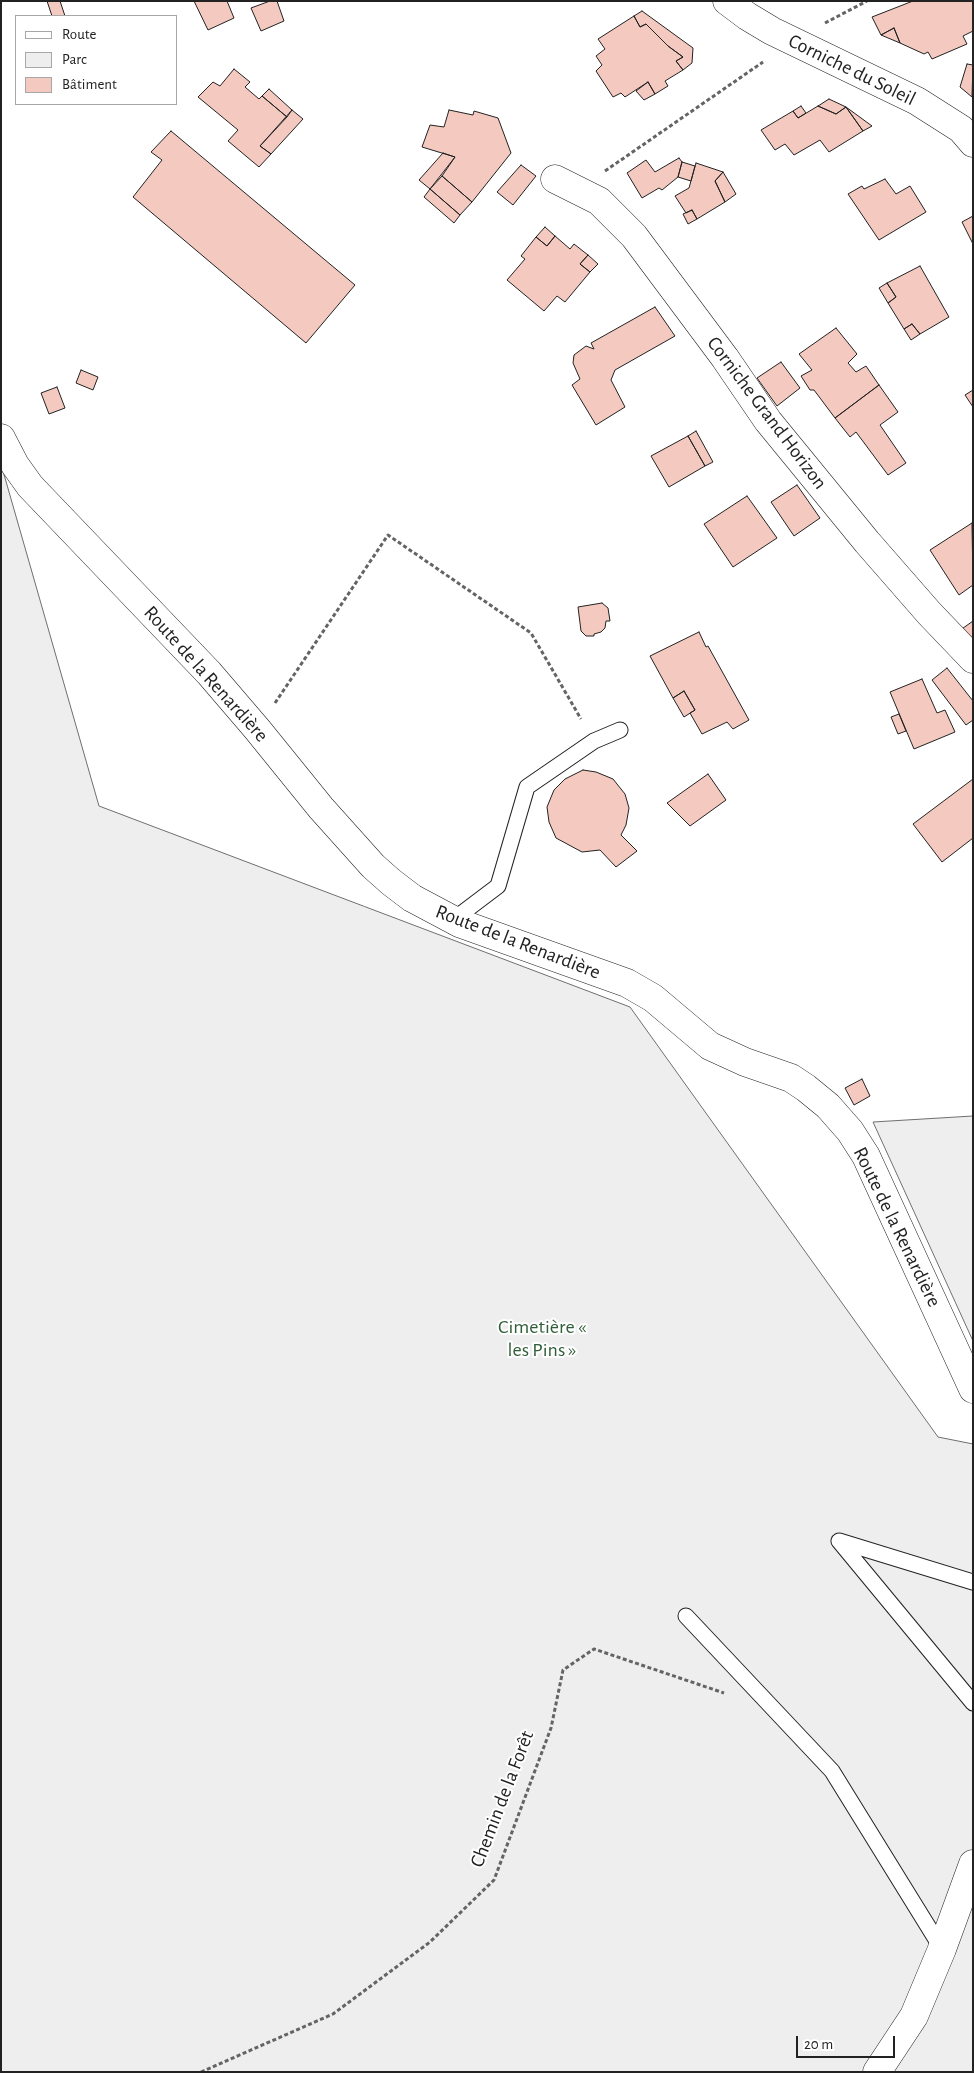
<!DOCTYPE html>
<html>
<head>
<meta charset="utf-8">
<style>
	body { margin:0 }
	#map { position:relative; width:974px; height:2073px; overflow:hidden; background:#fff; font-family:"Alegreya Sans",sans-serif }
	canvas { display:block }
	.frame { position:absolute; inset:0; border:2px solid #222; pointer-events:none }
	.legend { position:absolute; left:15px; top:15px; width:162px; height:90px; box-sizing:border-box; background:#fff; border:1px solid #a7a7a7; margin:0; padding:6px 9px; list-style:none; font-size:15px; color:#222 }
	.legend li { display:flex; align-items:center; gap:10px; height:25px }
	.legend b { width:25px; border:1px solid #a7a7a7 }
	.scale { position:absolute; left:796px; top:2036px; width:99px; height:22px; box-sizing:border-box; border:2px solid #222; border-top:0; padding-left:6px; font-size:15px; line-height:18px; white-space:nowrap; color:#222; -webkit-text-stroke:4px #fff; paint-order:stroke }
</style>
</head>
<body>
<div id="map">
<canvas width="974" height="2073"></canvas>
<div class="frame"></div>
<ul class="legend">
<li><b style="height:6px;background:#fff"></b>Route</li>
<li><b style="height:14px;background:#eee"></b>Parc</li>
<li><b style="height:14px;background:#f3c9c0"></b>Bâtiment</li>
</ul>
<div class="scale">20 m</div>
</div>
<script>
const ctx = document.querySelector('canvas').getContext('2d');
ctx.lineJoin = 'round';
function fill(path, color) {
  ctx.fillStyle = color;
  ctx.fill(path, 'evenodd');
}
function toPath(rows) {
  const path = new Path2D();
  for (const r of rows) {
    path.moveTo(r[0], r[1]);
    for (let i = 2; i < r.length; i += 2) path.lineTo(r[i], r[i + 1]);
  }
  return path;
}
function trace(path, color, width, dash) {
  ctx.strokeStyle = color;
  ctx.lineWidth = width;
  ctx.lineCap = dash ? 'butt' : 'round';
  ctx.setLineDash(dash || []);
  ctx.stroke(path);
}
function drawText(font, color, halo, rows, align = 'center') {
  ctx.font = font + ' "Alegreya Sans",sans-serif';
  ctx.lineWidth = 4;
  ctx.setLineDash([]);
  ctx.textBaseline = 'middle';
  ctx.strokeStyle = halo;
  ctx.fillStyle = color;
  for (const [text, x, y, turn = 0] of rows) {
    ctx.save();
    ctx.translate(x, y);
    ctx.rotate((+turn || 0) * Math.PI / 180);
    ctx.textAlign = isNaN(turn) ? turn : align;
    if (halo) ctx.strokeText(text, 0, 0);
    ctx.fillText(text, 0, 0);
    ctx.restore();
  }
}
const green = toPath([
	[1,464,99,806,630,1007,938,1437,973,1444,973,2072,1,2072,1,464],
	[973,1116,973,1341,873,1122,973,1116]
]);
fill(green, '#eee');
trace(green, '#6f6f6f', 1);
const building = toPath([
	[47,1,60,1,65,16,52,16,47,1],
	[194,1,227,1,234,18,208,30,194,1],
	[270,1,277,1,284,21,261,31,251,8,270,1],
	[913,1,973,1,973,31,963,36,967,44,932,59,928,52,924,54,900,43,894,28,881,35,872,17,913,1],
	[642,11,693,48,692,63,683,70,676,61,683,57,668,46,646,24,640,27,634,16,642,11],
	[634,16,640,27,646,24,668,46,683,57,676,61,683,70,665,81,668,86,655,94,648,82,625,97,621,93,613,97,596,71,602,65,596,56,605,49,598,39,634,16],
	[894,28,900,43,881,35,894,28],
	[967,64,973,65,972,97,960,87,967,64],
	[234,69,250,82,245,87,259,99,262,96,287,117,260,146,271,154,259,167,228,141,238,130,198,97,213,82,220,86,234,69],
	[648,82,655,94,644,100,636,91,648,82],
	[269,89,292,110,287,117,262,96,269,89],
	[829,99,846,107,836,114,818,106,829,99],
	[801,106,806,113,798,118,793,111,801,106],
	[818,106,836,114,846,107,863,131,829,152,820,140,794,155,785,144,775,150,761,130,793,111,798,118,818,106],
	[846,107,872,126,863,131,846,107],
	[292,110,303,119,271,154,260,146,292,110],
	[449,110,473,115,474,111,498,118,511,153,472,202,442,176,455,157,422,147,430,125,444,127,449,110],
	[171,131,355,285,306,343,133,197,162,160,151,152,171,131],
	[443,153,455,157,430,189,419,180,443,153],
	[679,158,682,162,678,177,662,190,659,188,642,198,627,173,646,160,655,172,679,158],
	[682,162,695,166,691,181,678,177,682,162],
	[696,163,723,172,715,181,725,202,697,219,692,210,686,213,675,196,689,188,696,163],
	[521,165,536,176,513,205,497,192,521,165],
	[723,172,736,194,725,202,715,181,723,172],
	[442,176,472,202,460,215,430,189,442,176],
	[885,179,896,194,910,186,926,212,879,240,848,194,862,186,864,189,885,179],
	[430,189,460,215,454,223,424,197,430,189],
	[692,210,697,219,688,224,683,214,692,210],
	[973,216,973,244,962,222,973,216],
	[545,227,555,236,547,246,536,237,545,227],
	[555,236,570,249,574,244,588,255,580,264,590,272,565,302,557,296,544,311,507,280,525,259,521,256,536,237,547,246,555,236],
	[588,255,598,264,590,272,580,264,588,255],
	[920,266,949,317,920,334,912,324,904,329,888,303,896,297,887,283,920,266],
	[887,283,896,297,888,303,879,288,887,283],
	[655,307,675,336,615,370,611,380,625,407,596,425,572,385,580,379,573,363,574,355,586,346,594,349,591,343,655,307],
	[912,324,920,334,911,340,904,329,912,324],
	[836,328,857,354,848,363,856,372,866,366,879,385,835,418,814,390,810,390,801,376,812,370,799,354,836,328],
	[781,362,800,388,777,406,757,378,781,362],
	[81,370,98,377,93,390,76,383,81,370],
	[879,385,898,412,880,425,906,463,888,475,856,432,850,437,835,418,879,385],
	[57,387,65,408,49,414,41,393,57,387],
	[973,390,973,407,965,395,973,390],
	[696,431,713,462,705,466,688,436,696,431],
	[688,436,705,466,669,487,651,456,688,436],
	[797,485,820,518,794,536,771,502,797,485],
	[747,496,777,538,733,567,704,524,747,496],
	[972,523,973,585,959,595,930,550,972,523],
	[602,603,608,608,610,621,606,621,605,628,601,632,594,634,594,636,586,636,581,631,578,607,602,603],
	[973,621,973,639,959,631,973,621],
	[699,632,706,647,708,646,749,720,733,729,727,722,702,734,690,713,695,710,684,691,673,698,650,656,699,632],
	[947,668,973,701,973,720,966,725,932,680,947,668],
	[922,679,937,713,945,710,955,732,914,749,890,692,922,679],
	[684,691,695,710,684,717,673,698,684,691],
	[899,714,906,731,898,734,891,717,899,714],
	[583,770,596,772,613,779,625,794,629,808,626,825,621,835,637,851,616,867,600,850,582,852,556,838,549,822,547,807,554,790,565,779,583,770],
	[708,774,726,800,690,826,667,803,708,774],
	[973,779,973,838,942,862,913,824,973,779],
	[862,1079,870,1096,854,1105,845,1088,862,1079]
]);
fill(building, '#f3c9c0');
trace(building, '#222', 1);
const lane = toPath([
	[453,920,498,886,527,787,594,741,620,730],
	[973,1582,839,1541,973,1703],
	[686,1616,832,1771,942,1949]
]);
const street = toPath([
	[727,1,747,16,772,31,917,101,961,129,973,143],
	[555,179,599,201,634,236,725,358,768,421,867,542,929,613,973,659],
	[1,438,15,465,30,486,209,673,257,729,321,808,373,866,391,882,412,898,459,923,627,983,653,998,710,1046,745,1062,791,1078,806,1088,828,1106,850,1131,866,1156,973,1389],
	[877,2072,914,2016,942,1949,973,1864]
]);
trace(lane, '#222', 17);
trace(street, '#222', 29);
trace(toPath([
	[825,23,867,1],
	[605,171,763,62],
	[275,703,388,535,531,633,581,719],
	[201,2072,333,2014,430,1942,494,1880,551,1728,563,1670,594,1649,724,1693]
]), '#646464', 3, [4, 2.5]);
trace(lane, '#fff', 15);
trace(street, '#fff', 28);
drawText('20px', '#222', '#fff', [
	["Corniche du Soleil",852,70,26],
	["Corniche Grand Horizon",767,413,53],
	["Route de la Renardière",206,674,48],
	["Route de la Renardière",518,942,21],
	["Route de la Renardière",897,1227,64],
	["Chemin de la Forêt",502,1799,-69]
]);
drawText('20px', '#2f5e38', '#fff', [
	["Cimetière «",542,1327],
	["les Pins »",542,1350]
]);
</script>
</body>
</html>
